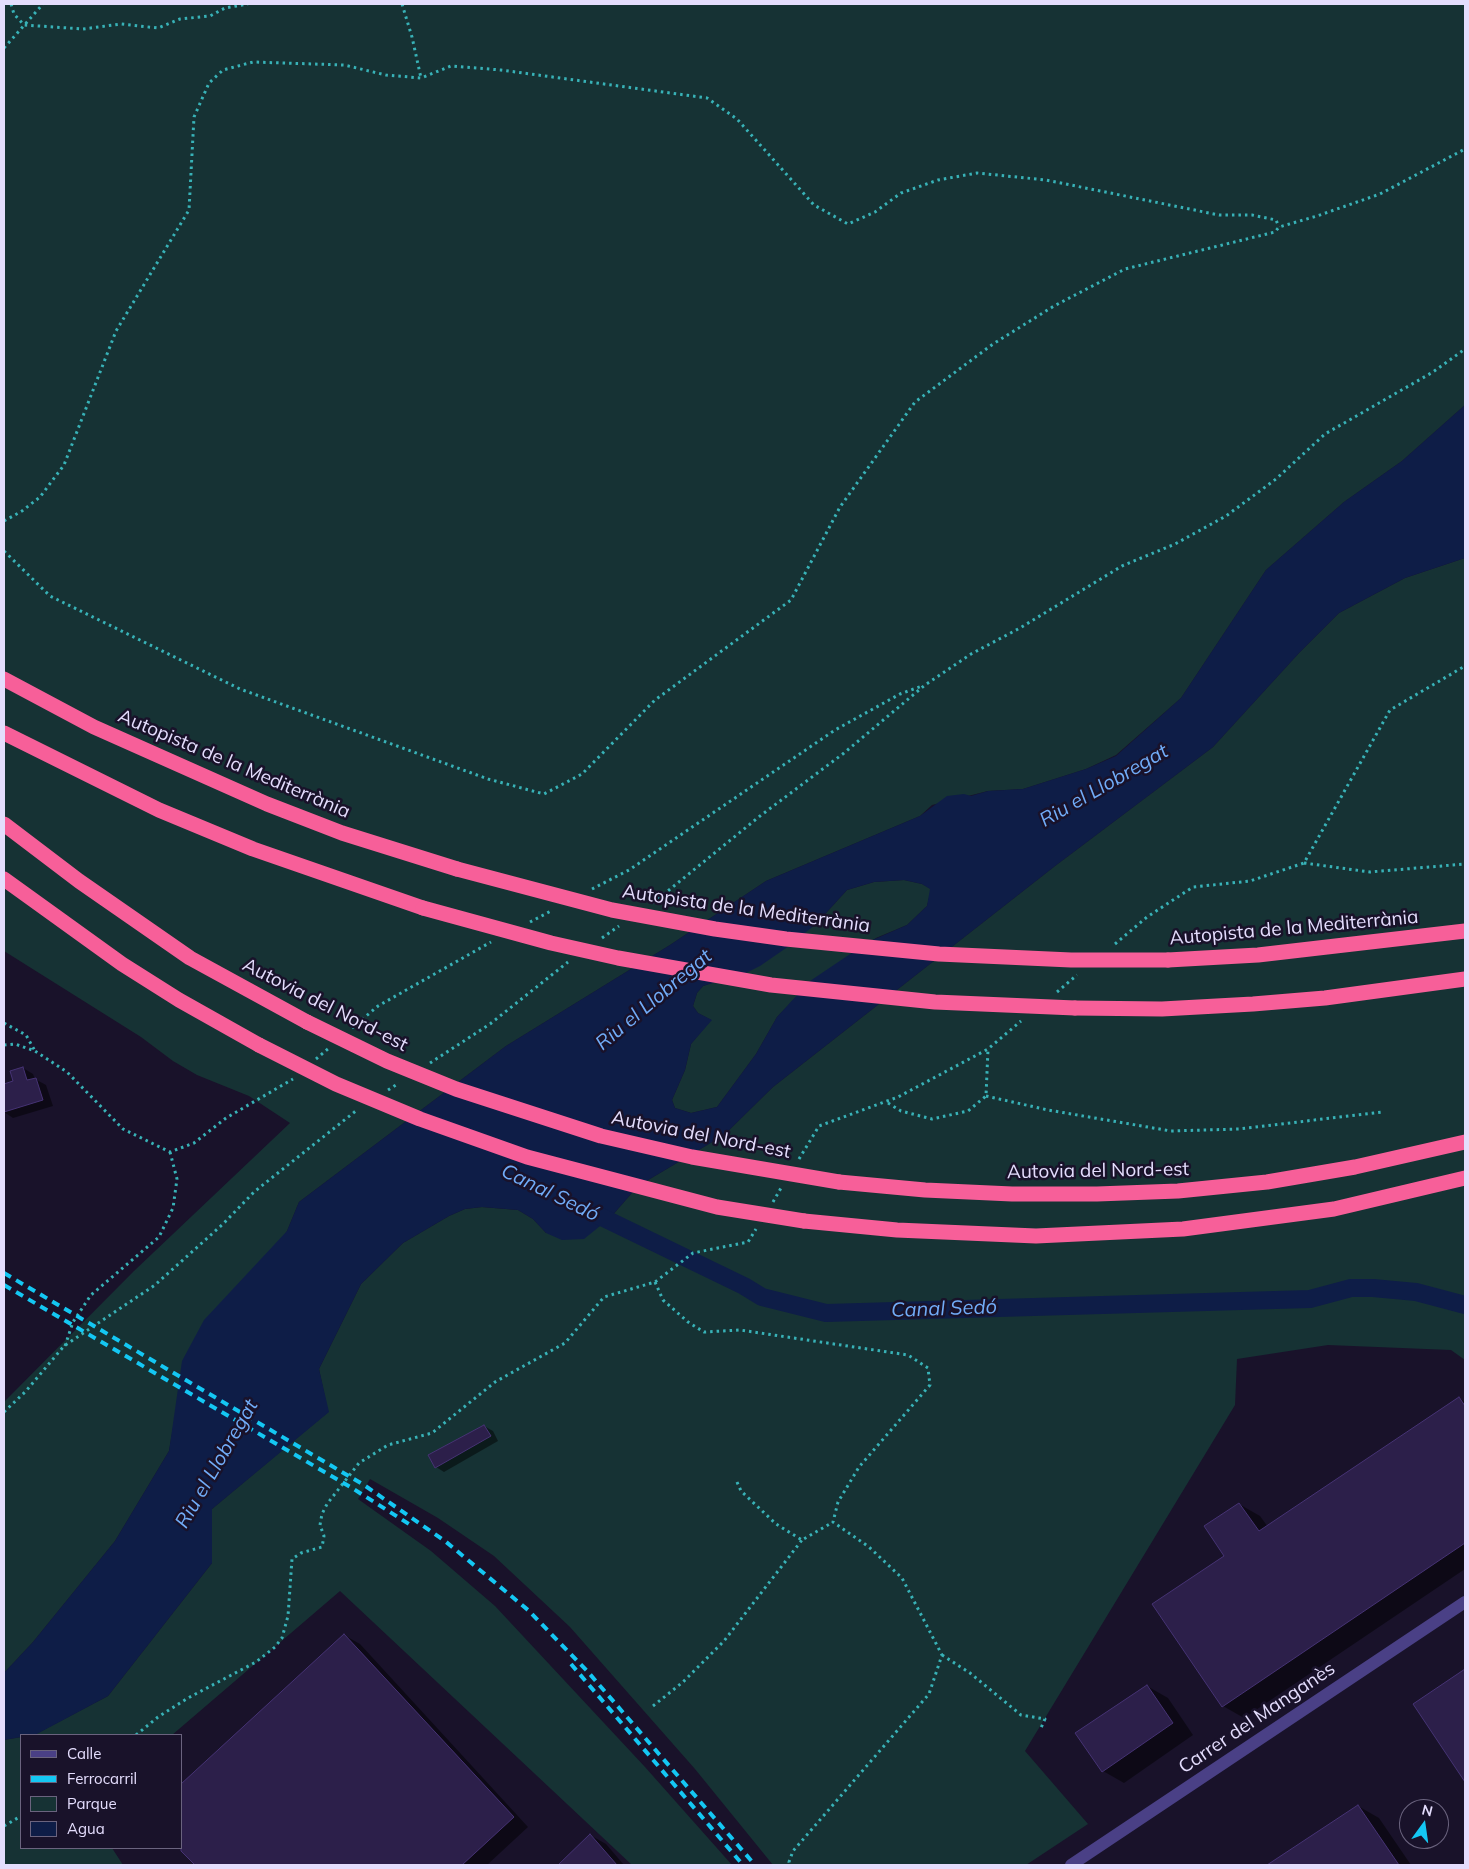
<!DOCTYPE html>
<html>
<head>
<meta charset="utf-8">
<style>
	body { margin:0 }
	#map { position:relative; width:1469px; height:1869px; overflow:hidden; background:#19122a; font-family:Mulish,sans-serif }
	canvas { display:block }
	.frame { position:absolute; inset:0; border:5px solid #e4ddfd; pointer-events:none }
	.legend { position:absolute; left:20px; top:1734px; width:162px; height:115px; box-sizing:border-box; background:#19122a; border:1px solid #6a637e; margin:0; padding:6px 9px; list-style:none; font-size:15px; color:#e4ddfd }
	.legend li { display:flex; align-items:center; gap:10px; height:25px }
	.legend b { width:25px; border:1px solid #6a637e }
	.north { position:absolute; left:1399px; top:1799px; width:50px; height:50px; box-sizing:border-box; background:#19122a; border:1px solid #6a637e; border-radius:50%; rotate:14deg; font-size:14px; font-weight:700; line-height:20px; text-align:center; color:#e4ddfd }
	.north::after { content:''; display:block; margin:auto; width:18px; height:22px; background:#14c7f3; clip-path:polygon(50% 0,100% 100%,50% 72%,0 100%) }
</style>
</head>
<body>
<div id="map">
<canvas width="1469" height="1869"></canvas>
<div class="frame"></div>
<ul class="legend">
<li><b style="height:6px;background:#4a4086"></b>Calle</li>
<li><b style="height:6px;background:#14c7f3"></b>Ferrocarril</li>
<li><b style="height:14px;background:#163234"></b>Parque</li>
<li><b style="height:14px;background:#0e1d47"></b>Agua</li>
</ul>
<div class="north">N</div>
</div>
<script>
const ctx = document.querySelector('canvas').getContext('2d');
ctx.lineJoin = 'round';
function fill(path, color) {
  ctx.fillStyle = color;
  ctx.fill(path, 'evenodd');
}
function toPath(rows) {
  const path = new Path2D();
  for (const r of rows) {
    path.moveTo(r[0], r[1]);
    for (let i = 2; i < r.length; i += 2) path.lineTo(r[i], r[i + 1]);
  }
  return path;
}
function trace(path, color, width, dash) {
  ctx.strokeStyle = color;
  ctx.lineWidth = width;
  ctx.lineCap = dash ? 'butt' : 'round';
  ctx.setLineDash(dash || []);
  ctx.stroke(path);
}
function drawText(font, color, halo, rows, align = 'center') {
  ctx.font = font + ' Mulish,sans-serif';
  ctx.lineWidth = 5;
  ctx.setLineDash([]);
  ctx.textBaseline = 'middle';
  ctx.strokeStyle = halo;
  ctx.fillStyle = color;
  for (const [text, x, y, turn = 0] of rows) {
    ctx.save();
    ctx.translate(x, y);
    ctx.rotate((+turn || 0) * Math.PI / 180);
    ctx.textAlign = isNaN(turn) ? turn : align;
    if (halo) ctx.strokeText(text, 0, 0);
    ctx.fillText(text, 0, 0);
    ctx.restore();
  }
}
fill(toPath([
	[4,4,1465,4,1465,405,1402,461,1344,502,1266,570,1181,698,1116,755,1086,769,1023,789,988,791,932,805,920,816,766,881,670,945,506,1046,299,1202,287,1231,176,1411,169,1451,115,1541,33,1642,4,1673,4,1402,134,1271,290,1123,249,1096,197,1075,173,1061,141,1037,4,951],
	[1465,558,1465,1360,1451,1350,1328,1345,1237,1359,1235,1405,1025,1751,1088,1824,1026,1865,773,1865,695,1769,570,1627,494,1556,438,1518,370,1479,358,1499,431,1551,495,1606,645,1767,732,1865,632,1865,340,1591,172,1735,34,1735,108,1696,212,1563,212,1509,328,1412,319,1369,361,1284,403,1243,449,1216,465,1209,482,1207,518,1210,533,1219,546,1233,597,1227,610,1218,638,1186,724,1135,773,1087,1055,866,1213,747,1299,653,1339,613,1405,578],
	[904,880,922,884,931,889,927,906,907,925,876,938,804,989,777,1017,756,1054,717,1107,691,1113,675,1108,672,1100,685,1070,691,1044,711,1020,698,1013,693,1006,697,993,703,986,720,980,816,924,847,890,874,882],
	[21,1737,21,1848,112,1848,123,1865,4,1865,4,1740]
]), '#163234');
fill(toPath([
	[1465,405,1465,558,1405,578,1339,613,1299,653,1213,747,1055,866,773,1087,724,1135,638,1186,610,1218,584,1239,562,1240,546,1233,533,1219,518,1210,482,1207,465,1209,449,1216,403,1243,361,1284,319,1369,329,1412,212,1509,212,1563,108,1696,35,1735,21,1735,21,1737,4,1740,4,1673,33,1642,115,1541,169,1451,182,1361,204,1320,287,1231,299,1202,506,1046,670,945,766,881,920,816,947,796,964,794,971,796,988,791,1023,789,1086,769,1116,756,1181,698,1266,570,1344,502,1402,461],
	[904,880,922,884,930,889,927,906,907,925,868,942,810,981,777,1017,756,1054,717,1107,691,1113,675,1108,672,1100,685,1070,691,1044,712,1020,698,1013,693,1006,697,993,703,986,744,974,760,966,789,946,816,924,847,890,874,882]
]), '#0e1d47');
fill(toPath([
	[23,1068,33,1074,35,1079,46,1085,53,1106,13,1118,4,1112,4,1085,14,1082],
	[1459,1398,1465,1402,1465,1569,1244,1718,1223,1706,1226,1556,1239,1504,1260,1516,1268,1527],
	[484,1426,493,1431,498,1441,444,1472,436,1467],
	[344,1635,360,1644,528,1827,487,1865,196,1865,180,1848],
	[1465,1670,1465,1780,1414,1704],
	[1147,1686,1168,1698,1193,1735,1124,1783,1103,1771],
	[1358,1806,1379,1818,1411,1865,1269,1865],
	[590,1835,606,1844,624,1865,560,1865]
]), '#0007');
trace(toPath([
	[585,1209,744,1286,762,1297,826,1313,1310,1299,1351,1288,1373,1288,1416,1292,1465,1305]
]), '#0e1d47', 18);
const building = toPath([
	[23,1067,27,1080,36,1078,43,1100,4,1112,4,1084,13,1081,10,1071,23,1067],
	[1459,1397,1465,1406,1465,1543,1222,1707,1152,1604,1224,1556,1204,1526,1239,1503,1259,1531,1459,1397],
	[484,1425,491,1436,435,1468,428,1455,484,1425],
	[344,1634,514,1817,462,1865,195,1865,181,1851,181,1784,344,1634],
	[1465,1669,1465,1782,1413,1704,1465,1669],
	[1147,1685,1173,1723,1102,1772,1075,1733,1147,1685],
	[1358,1805,1399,1865,1267,1865,1358,1805],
	[590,1834,617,1865,558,1865,590,1834]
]);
fill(building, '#2c1f4a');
trace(building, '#463374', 1);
trace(toPath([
	[11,4,14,14,24,25,83,29,121,24,158,28,180,19,210,16,225,8,248,4],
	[402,4,412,37,421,78],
	[4,48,43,4],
	[4,521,22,511,40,497,64,465,116,331,189,210,194,117,209,83,223,70,253,62,344,65,386,75,421,78,451,66,501,70,707,98,737,119,814,205,848,224,875,212,901,193,938,180,977,173,1046,180,1219,215,1252,215,1276,220,1279,227],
	[4,551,50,596,240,689,488,779,544,794,582,774,655,700,791,600,840,507,915,402,993,344,1054,306,1125,269,1275,232,1279,227,1317,216,1380,194,1465,149],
	[1304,863,1370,872,1465,864],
	[592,889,629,870,835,730,900,694,922,686],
	[653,903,760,816,844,753,925,685,971,654,1020,628,1122,566,1175,544,1226,516,1276,479,1325,434,1433,372,1465,349],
	[530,922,551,911],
	[602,938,619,926],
	[1115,944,1147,917,1193,887,1250,881,1304,863,1390,710,1465,666],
	[1057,992,1077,975],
	[4,1023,26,1035,35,1051],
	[352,1028,378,1006,491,942],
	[4,1045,15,1044,35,1051,67,1072,123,1129,170,1152,194,1143,226,1118,293,1079],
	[316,1059,329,1048],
	[430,1063,490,1024,568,962],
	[388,1090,399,1083],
	[986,1096,1048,1110,1171,1131,1239,1129,1382,1112],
	[888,1103,901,1111,932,1119,968,1111,986,1096,988,1049],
	[799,1159,819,1126,898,1097,988,1049,1021,1021],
	[773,1202,781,1188],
	[655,1282,663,1300,688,1322,704,1332,740,1330,908,1355,928,1368,930,1385,859,1467,838,1502,833,1522,869,1547,902,1578,942,1655,929,1694,793,1851,789,1862,790,1865],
	[65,1346,73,1322,91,1295,159,1237,173,1208,177,1179,170,1152],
	[4,1412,26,1391,64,1346,155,1285,223,1224,254,1192,357,1110],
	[737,1482,741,1491,776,1524,802,1540,833,1522],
	[942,1655,970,1673,1021,1715,1045,1719,1040,1730],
	[653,1706,683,1682,724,1641,802,1540],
	[136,1735,158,1717,188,1698,256,1662,275,1647,282,1638,288,1616,292,1559,301,1553,322,1547,324,1536,320,1525,322,1514,327,1504,359,1463,388,1445,432,1433,495,1382,565,1343,604,1297,655,1282,693,1253,748,1242,756,1229],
	[4,1826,21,1816]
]), '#38b2b7', 3, [2.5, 4]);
trace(toPath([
	[1071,1865,1465,1602]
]), '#4a4086', 12);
trace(toPath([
	[4,679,94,727,267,804,342,833,457,869],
	[4,733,159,810,253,849,423,908],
	[4,824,79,881,190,958,307,1022],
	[4,879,122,964,179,1000,259,1045],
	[1168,960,1258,955,1465,931],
	[1075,1008,1162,1009,1253,1004,1325,998,1465,979],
	[839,1182,925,1190,1012,1194,1097,1194,1178,1191,1267,1182,1355,1167,1465,1142],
	[804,1221,897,1230,1036,1236,1183,1229,1334,1209,1465,1178]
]), '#f75f99', 15);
trace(toPath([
	[4,1273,364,1485,445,1541,528,1610,588,1672,755,1865],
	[4,1285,352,1488,409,1524],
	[571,1664,743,1865]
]), '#14c7f3', 4, [8, 6]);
trace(toPath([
	[457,869,612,910,715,929,786,939,939,954,1071,960,1168,960],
	[423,908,551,943,618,958,771,985,935,1002,1075,1008],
	[307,1022,387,1061,456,1089,601,1136,692,1157,839,1182],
	[259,1045,336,1084,420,1119,527,1157,717,1207,804,1221]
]), '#f75f99', 15);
drawText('19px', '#e4ddfd', '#19122a', [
	["Autopista de la Mediterrània",234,764,23],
	["Autopista de la Mediterrània",746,909,8],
	["Autopista de la Mediterrània",1294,928,-5],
	["Autovia del Nord-est",325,1005,27],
	["Autovia del Nord-est",701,1135,11],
	["Autovia del Nord-est",1098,1171,-1],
	["Carrer del Manganès",1257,1718,-34]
]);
drawText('italic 20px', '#71acf8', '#19122a', [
	["Riu el Llobregat",1104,786,-30],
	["Riu el Llobregat",654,1000,-40],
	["Canal Sedó",550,1193,26],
	["Canal Sedó",944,1309,-2],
	["Riu el Llobregat",217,1464,-60]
]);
</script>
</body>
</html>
